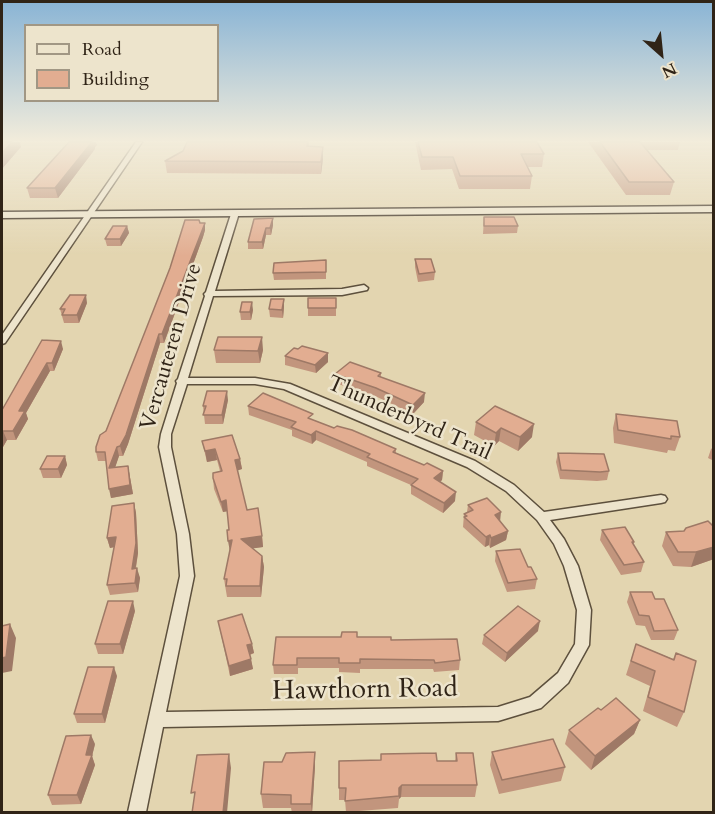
<!DOCTYPE html>
<html>
<head>
<meta charset="utf-8">
<style>
	body { margin:0 }
	#map { position:relative; width:715px; height:814px; overflow:hidden; background:#e3d5b0; font-family:Cardo,serif }
	canvas { display:block }
	.frame { position:absolute; inset:0; border:3px solid #302417; pointer-events:none }
	.legend { position:absolute; left:24px; top:24px; width:195px; height:78px; box-sizing:border-box; background:#ede4cc; border:2px solid #a19784; margin:0; padding:8px 10px; list-style:none; font-size:18px; color:#302417 }
	.legend li { display:flex; align-items:center; gap:12px; height:30px }
	.legend b { width:30px; border:2px solid #a19784 }
	.north { position:absolute; left:631px; top:24px; width:60px; height:60px; -webkit-text-stroke:4px #ede4cc; paint-order:stroke; rotate:153deg; font-size:16px; font-weight:700; line-height:24px; text-align:center; color:#302417 }
	.north::after { content:''; display:block; margin:auto; width:21px; height:27px; background:#302417; clip-path:polygon(50% 0,100% 100%,50% 72%,0 100%) }
</style>
</head>
<body>
<div id="map">
<canvas width="715" height="814"></canvas>
<div class="frame"></div>
<ul class="legend">
<li><b style="height:8px;background:#ede4cc"></b>Road</li>
<li><b style="height:16px;background:#e2ad91"></b>Building</li>
</ul>
<div class="north">N</div>
</div>
<script>
const ctx = document.querySelector('canvas').getContext('2d');
ctx.lineJoin = 'round';
function toPath(rows) {
  const path = new Path2D();
  for (const r of rows) {
    path.moveTo(r[0], r[1]);
    for (let i = 2; i < r.length; i += 2) path.lineTo(r[i], r[i + 1]);
  }
  return path;
}
function trace(path, color, width, dash) {
  ctx.strokeStyle = color;
  ctx.lineWidth = width;
  ctx.lineCap = dash ? 'butt' : 'round';
  ctx.setLineDash(dash || []);
  ctx.stroke(path);
}
function fill(path, color) {
  ctx.fillStyle = color;
  ctx.fill(path, 'evenodd');
}
function drawText(font, color, halo, rows, align = 'center') {
  ctx.font = font + ' Cardo,serif';
  ctx.lineWidth = 5;
  ctx.setLineDash([]);
  ctx.textBaseline = 'middle';
  ctx.strokeStyle = halo;
  ctx.fillStyle = color;
  for (const [text, x, y, turn = 0] of rows) {
    ctx.save();
    ctx.translate(x, y);
    ctx.rotate((+turn || 0) * Math.PI / 180);
    ctx.textAlign = isNaN(turn) ? turn : align;
    if (halo) ctx.strokeText(text, 0, 0);
    ctx.fillText(text, 0, 0);
    ctx.restore();
  }
}
const street = toPath([
	[136,142,142,142,5,343,2,344,2,335,136,142],
	[232,211,239,213,215,291,342,289,364,285,368,288,367,290,342,295,213,296,188,378,255,378,290,384,475,461,514,485,544,512,661,495,665,496,667,499,665,502,661,503,550,520,564,539,578,566,591,610,589,645,568,683,541,708,498,721,163,727,146,812,128,812,180,576,177,534,159,447,161,434,177,383,176,381,178,379,205,296,204,294,206,292,232,211],
	[187,384,255,384,284,389,467,467,506,491,537,520,554,544,564,566,577,610,575,644,558,673,530,697,498,707,166,712,194,576,189,534,171,447,171,434,187,384]
]);
const secondary = toPath([
	[714,206,714,212,2,218,2,212,714,206]
]);
trace(street, '#5d503d', 3);
trace(secondary, '#302417', 3);
fill(street, '#ede4cc');
fill(secondary, '#ede4cc');
fill(toPath([
	[69,142,96,142,97,145,95,147,95,149,58,198,30,198,27,188],
	[187,142,309,142,309,146,323,147,323,159,321,174,167,173,165,161,183,151],
	[415,142,537,142,544,154,542,167,527,167,532,176,530,189,459,189,452,169,421,170],
	[588,142,680,142,678,150,646,150,674,182,670,195,626,195],
	[484,217,518,226,517,233,483,234],
	[254,219,273,225,271,235,266,235,263,249,248,249,248,242],
	[200,223,205,223,205,230,203,237,164,343,160,343,128,444,123,456,119,456,115,467,128,466,133,494,111,498,106,461,98,461,96,452],
	[127,226,129,233,121,246,107,246,105,239],
	[415,259,435,272,434,280,418,282,415,267],
	[326,260,326,279,274,280,273,273],
	[336,298,336,316,308,316,308,308],
	[87,303,79,323,64,323,60,309],
	[284,307,283,318,270,317,269,309],
	[253,310,251,320,241,320,240,312],
	[42,340,63,349,54,371,50,371,26,413,28,419,16,440,7,440,3,447,2,447,2,410],
	[298,349,328,353,328,362,316,373,285,365,285,356],
	[214,350,263,350,260,363,216,363],
	[381,373,381,377,424,402,413,414,375,396,335,383,335,374],
	[228,400,223,424,205,424,203,406],
	[248,406,313,420,334,428,396,449,396,453,424,465,443,471,442,480,440,482,455,501,443,513,411,494,411,485,367,466,367,462,316,440,312,444,292,436,292,430,249,415],
	[495,406,532,437,518,451,499,441,494,446,474,435,476,422],
	[616,414,680,437,675,451,668,450,667,453,614,443,613,428],
	[202,441,240,459,242,469,237,470,247,510,262,536,263,547,253,548,262,556,264,567,261,597,227,597,224,579,230,552,229,530,228,511,223,512,214,489,213,478,220,471,217,460,207,462],
	[714,447,714,461,708,458,711,449],
	[558,453,609,471,607,480,597,481,560,479,556,462],
	[65,456,67,465,61,478,43,478,40,469],
	[134,503,136,513,138,553,136,568,140,578,138,592,110,595,107,585,114,547,110,548,107,538],
	[468,505,500,521,508,531,506,540,490,548,489,545,485,547,463,527,464,514,467,512],
	[714,527,714,559,691,567,673,566,662,546,666,532,684,531],
	[602,530,634,542,633,545,644,562,641,572,621,575,600,540],
	[496,551,528,567,537,579,535,589,507,592,495,561],
	[630,592,678,630,674,640,651,640,645,626,636,625,627,602],
	[135,611,123,654,98,654,95,644],
	[218,621,252,644,254,653,250,655,253,669,230,676],
	[538,631,505,662,482,644,484,635],
	[341,637,357,637,391,640,460,660,459,670,434,672,433,669,360,669,360,673,339,672,339,668,298,668,298,674,274,674,273,665],
	[636,644,673,659,676,653,684,712,677,727,643,711,650,686,626,675],
	[117,676,105,723,77,723,74,714],
	[601,710,640,720,634,734,591,770,565,744,569,730],
	[95,744,92,756,95,765,81,804,52,805,48,795],
	[315,752,315,766,312,813,292,813,291,808,263,808,261,794,282,762],
	[492,752,565,767,561,781,499,794,490,765],
	[456,753,477,785,475,797,401,797,399,799,398,808,346,812,345,800,339,800,339,761,381,760,381,754,437,761,455,761]
]), '#c2957d');
fill(toPath([
	[12,142,20,142,21,147,2,169,2,153],
	[91,142,96,142,97,145,95,147,95,149,58,198,55,188],
	[323,147,323,159,321,174,321,162],
	[273,218,273,225,271,235,270,228],
	[205,223,205,230,203,237,164,343,162,334],
	[127,226,129,233,121,246,120,239],
	[266,228,266,235,263,249,262,242],
	[86,295,87,303,79,323,77,315],
	[284,299,284,307,283,318,282,310],
	[252,302,253,310,251,320,250,312],
	[159,334,160,343,128,444,123,456,120,446],
	[262,337,263,350,260,363,258,351],
	[61,341,63,349,54,371,52,363],
	[328,353,328,362,316,373,315,365],
	[47,363,50,371,26,413,28,419,16,440,13,431,19,411],
	[227,391,228,400,223,424,222,415],
	[425,393,424,402,413,414,413,405],
	[534,424,532,437,518,451,520,437],
	[501,428,499,441,494,446,496,433],
	[3,431,7,440,3,447,2,442,2,435],
	[316,431,316,440,312,444,311,435],
	[117,447,119,456,112,477,109,468],
	[215,449,217,460,207,462,205,451],
	[65,456,67,465,61,478,58,469],
	[240,459,242,469,236,471,235,460],
	[128,466,133,494,111,498,109,489],
	[443,471,442,480,434,487,434,478],
	[456,492,455,501,443,513,444,503],
	[226,500,228,511,223,512,221,502],
	[134,503,136,513,138,553,134,578,132,569],
	[501,512,500,522,495,515],
	[508,531,506,540,490,548,491,538],
	[490,535,489,545,485,547,486,537],
	[262,536,263,547,242,550,241,539],
	[116,537,119,546,110,548,107,538],
	[232,540,230,552,228,541],
	[714,547,714,559,691,567,696,552],
	[262,556,264,567,261,597,260,586],
	[137,568,140,578,138,592,135,583],
	[133,601,135,611,123,654,120,644],
	[540,621,538,631,505,662,507,653],
	[10,624,16,638,12,671,2,673,2,658],
	[252,644,254,653,248,655,247,645],
	[251,659,253,669,230,676,229,666],
	[114,667,117,676,105,723,102,714],
	[640,720,634,734,591,770,595,756],
	[91,735,95,744,92,756,95,765,81,804,77,795],
	[315,752,315,766,312,813,311,804],
	[229,754,231,768,227,813,223,813],
	[402,785,401,797,399,799,399,788]
]), '#9e7966');
const building = toPath([
	[2,142,12,142,2,153,2,142],
	[69,142,92,142,55,188,27,188,69,142],
	[187,142,308,142,307,146,323,147,321,162,165,161,183,151,187,142],
	[418,142,537,142,544,154,521,154,532,176,460,176,453,157,422,157,418,142],
	[600,142,640,142,674,182,629,182,600,142],
	[484,217,514,217,518,226,484,226,484,217],
	[273,218,270,228,266,228,262,242,248,242,254,219,273,218],
	[185,220,199,220,200,223,205,223,162,334,159,334,126,435,120,446,117,447,109,468,128,466,130,485,109,489,105,452,96,452,96,447,100,435,106,431,170,268,185,220],
	[113,226,127,226,120,239,105,239,113,226],
	[415,259,431,259,435,272,419,274,415,259],
	[326,260,326,272,273,273,274,263,326,260],
	[70,295,86,295,77,315,62,315,65,309,60,309,70,295],
	[308,298,336,298,336,308,308,308,308,298],
	[271,299,284,299,282,310,269,309,271,299],
	[242,302,252,302,250,312,240,312,242,302],
	[218,337,262,337,258,351,214,350,218,337],
	[42,340,61,341,52,363,47,363,19,411,25,411,13,431,3,431,2,435,2,410,42,340],
	[302,346,328,353,315,365,285,356,294,348,298,349,302,346],
	[350,362,381,373,378,376,425,393,413,405,376,388,335,374,350,362],
	[207,391,227,391,222,415,203,415,206,406,203,406,207,391],
	[263,393,313,414,308,418,334,428,337,426,352,430,396,449,393,452,424,465,427,463,443,471,434,478,456,492,444,503,411,485,418,479,367,457,370,454,316,431,311,435,291,427,296,422,248,406,263,393],
	[495,406,534,424,520,437,501,428,496,433,476,422,495,406],
	[616,414,677,421,680,437,671,436,671,439,618,430,616,414],
	[232,435,240,459,235,460,247,510,258,508,262,536,241,539,262,556,260,586,226,586,227,579,224,579,232,540,228,541,227,530,229,530,226,500,221,502,213,478,213,473,222,471,215,449,205,451,202,441,232,435],
	[558,453,604,454,609,471,600,472,561,470,558,453],
	[47,456,65,456,58,469,40,469,47,456],
	[487,498,501,512,495,515,508,531,491,538,490,535,486,537,464,517,467,516,464,514,473,510,468,505,487,498],
	[134,503,136,543,132,569,137,568,135,583,107,585,116,537,107,538,112,506,134,503],
	[708,521,714,527,714,547,696,552,678,552,666,532,684,531,686,528,708,521],
	[625,527,634,542,632,542,644,562,624,565,602,530,625,527],
	[520,549,528,567,531,567,537,579,508,583,496,551,520,549],
	[630,592,652,592,655,599,664,599,678,630,654,631,649,616,639,615,630,592],
	[108,601,133,601,120,644,95,644,108,601],
	[518,606,540,621,507,653,484,635,518,606],
	[242,614,252,644,247,645,251,659,229,666,218,621,242,614],
	[10,624,6,657,2,658,2,626,10,624],
	[342,632,357,632,357,637,391,637,391,640,457,639,460,660,435,663,434,660,360,659,360,663,339,663,339,658,297,658,297,665,273,665,276,637,341,637,342,632],
	[636,644,674,660,676,653,696,661,684,712,648,697,655,671,631,661,636,644],
	[88,667,114,667,102,714,74,714,88,667],
	[616,698,640,720,595,756,569,730,598,708,601,710,616,698],
	[91,735,86,755,92,755,77,795,48,795,66,736,91,735],
	[553,739,565,767,502,780,492,752,553,739],
	[315,752,311,804,291,804,291,795,261,794,264,762,282,762,286,753,315,752],
	[436,753,437,761,457,761,456,753,473,753,477,785,402,785,399,788,399,796,345,801,346,788,339,788,339,761,381,760,381,754,436,753],
	[229,754,223,813,192,813,195,792,191,793,197,755,229,754]
]);
fill(building, '#e2ad91');
trace(building, '#9e7966', 1.5);
const sky = ctx.createLinearGradient(0, 0, 0, 256);
sky.addColorStop(0, '#89b4d5');
sky.addColorStop(0.55, '#f2ecdb');
sky.addColorStop(1, '#f2ecdb00');
ctx.fillStyle = sky;
ctx.fillRect(0, 0, 715, 256);
drawText('22px', '#302417', '#ede4cc', [
	["Vercauteren Drive",172,347,-74],
	["Thunderbyrd Trail",409,419,24]
]);
drawText('27px', '#302417', '#ede4cc', [
	["Hawthorn Road",365,691,-1]
]);
</script>
</body>
</html>
